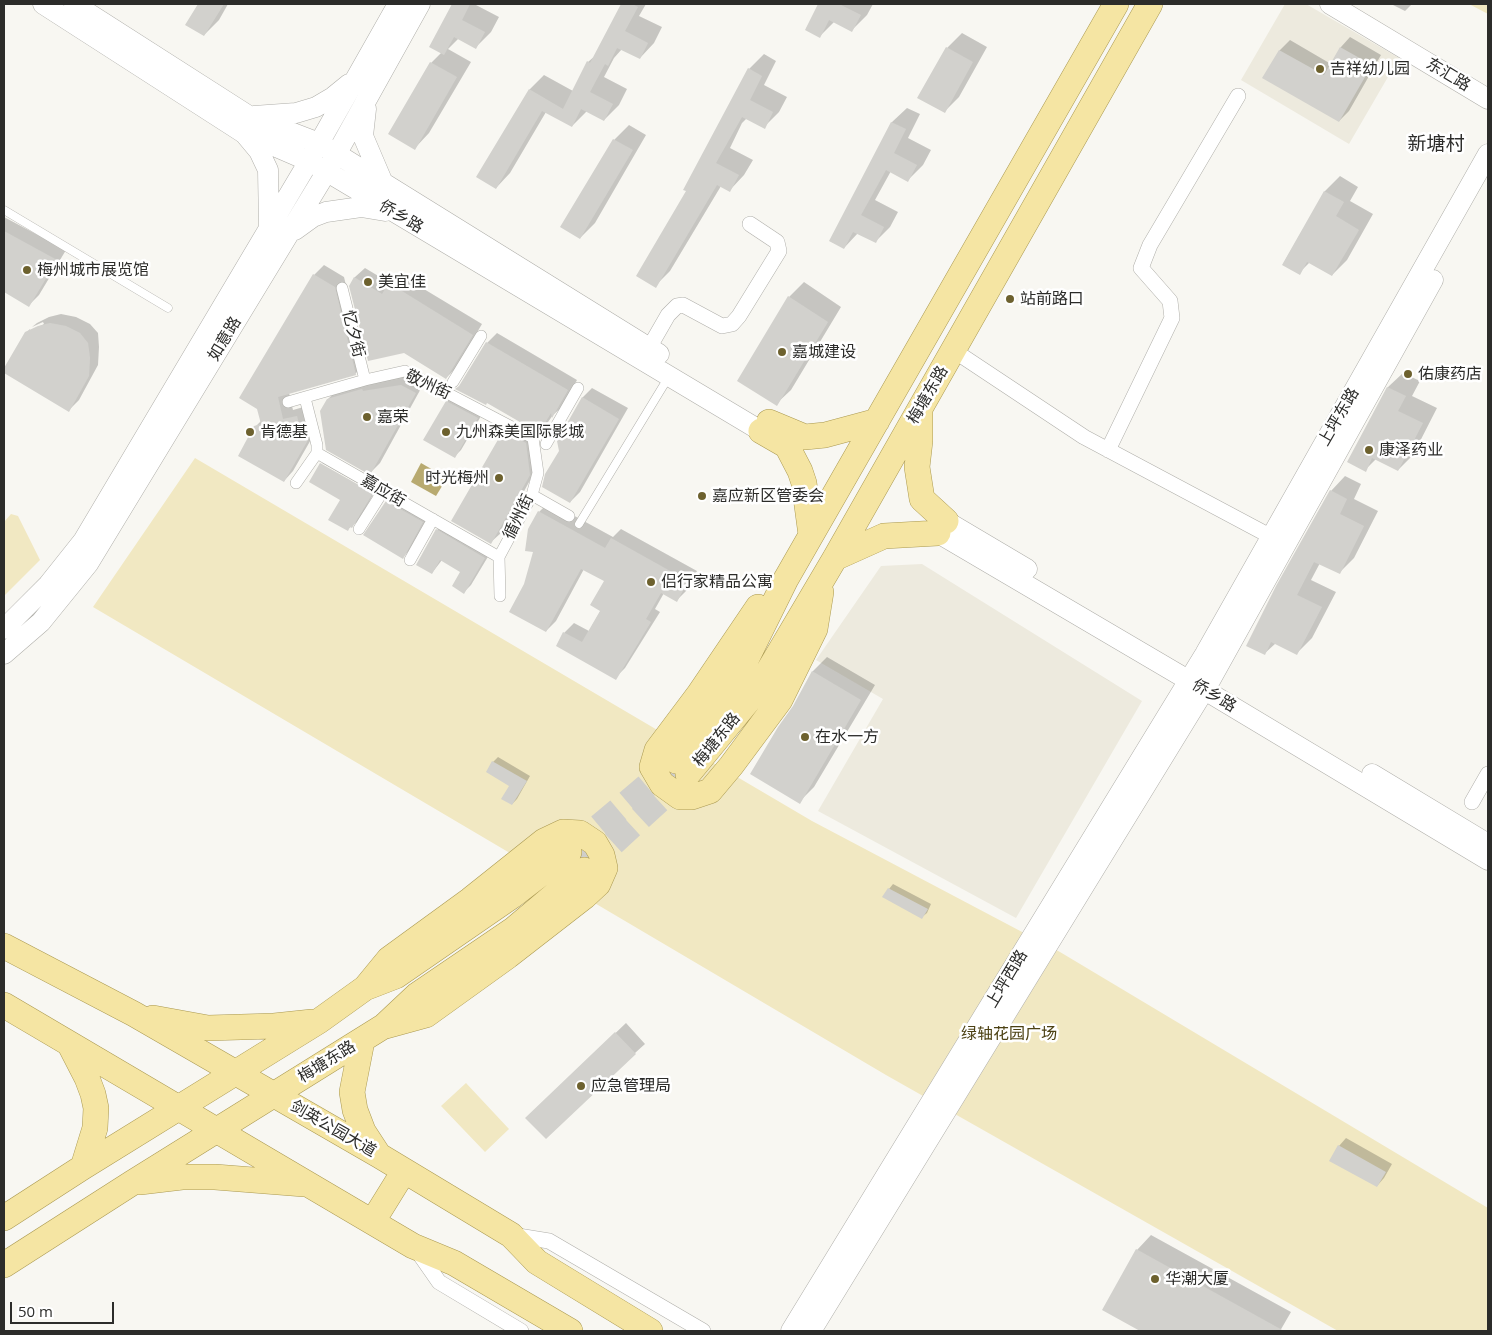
<!DOCTYPE html>
<html>
<head>
<meta charset="utf-8">
<style>
	body { margin:0 }
	#map { position:relative; width:1492px; height:1335px; overflow:hidden; background:#f8f7f2; font-family:"Open Sans",sans-serif }
	canvas { display:block }
	.frame { position:absolute; inset:0; border:5px solid #2c2c2a; pointer-events:none }
	.scale { position:absolute; left:10px; top:1302px; width:104px; height:22px; box-sizing:border-box; border:2px solid #2c2c2a; border-top:0; padding-left:6px; font-size:15px; line-height:18px; white-space:nowrap; color:#2c2c2a; -webkit-text-stroke:4px #fff; paint-order:stroke }
</style>
</head>
<body>
<div id="map">
<canvas width="1492" height="1335"></canvas>
<div class="frame"></div>
<div class="scale">50 m</div>
</div>
<script>
const ctx = document.querySelector('canvas').getContext('2d');
ctx.lineJoin = 'round';
function fill(path, color) {
  ctx.fillStyle = color;
  ctx.fill(path, 'evenodd');
}
function toPath(rows) {
  const path = new Path2D();
  for (const r of rows) {
    path.moveTo(r[0], r[1]);
    for (let i = 2; i < r.length; i += 2) path.lineTo(r[i], r[i + 1]);
  }
  return path;
}
function trace(path, color, width, dash) {
  ctx.strokeStyle = color;
  ctx.lineWidth = width;
  ctx.lineCap = dash ? 'butt' : 'round';
  ctx.setLineDash(dash || []);
  ctx.stroke(path);
}
function drawText(font, color, halo, rows, align = 'center') {
  ctx.font = font + ' "Open Sans","Noto Sans SC",sans-serif';
  ctx.lineWidth = 5;
  ctx.setLineDash([]);
  ctx.textBaseline = 'middle';
  ctx.strokeStyle = halo;
  ctx.fillStyle = color;
  for (const [text, x, y, turn = 0] of rows) {
    ctx.save();
    ctx.translate(x, y);
    ctx.rotate((+turn || 0) * Math.PI / 180);
    ctx.textAlign = isNaN(turn) ? turn : align;
    if (halo) ctx.strokeText(text, 0, 0);
    ctx.fillText(text, 0, 0);
    ctx.restore();
  }
}
fill(toPath([
	[1285,4,1306,4,1399,58,1349,144,1241,80],
	[922,564,1142,701,1016,918,818,811,883,699,816,660,881,566]
]), '#edeade');
fill(toPath([
	[1469,4,1488,4,1488,14],
	[195,458,812,821,1060,952,1488,1208,1488,1331,1338,1331,886,1075,93,607],
	[11,514,18,516,40,560,4,596,4,522],
	[466,1083,509,1129,485,1152,441,1106]
]), '#f1e8c2');
fill(toPath([
	[421,463,447,478,436,496,411,482]
]), '#b8aa70');
fill(toPath([
	[199,4,228,4,219,20,204,35,187,25],
	[453,4,476,4,476,5,499,17,491,32,476,47,459,38,448,49,471,62,429,133,415,148,431,63,442,52,431,46],
	[622,4,646,4,639,16,662,27,654,43,640,58,622,49,614,58,604,77,627,89,619,105,604,120,587,111,572,126,546,112,510,173,496,188,530,89,544,75,573,91,588,62,596,55],
	[820,4,873,4,867,15,852,30,835,21,820,36,806,29],
	[1391,4,1412,4,1405,11],
	[962,33,987,47,959,97,944,112,947,48],
	[1350,37,1381,55,1349,111,1339,121,1264,78,1280,50,1290,40,1331,64,1341,47],
	[764,54,776,61,764,85,787,97,779,112,764,127,747,118,742,123,730,148,753,160,744,175,730,190,721,186,670,271,655,286,688,191,749,69],
	[907,108,920,114,908,138,931,150,923,165,908,180,891,171,875,200,898,212,890,227,875,242,858,233,844,248,830,241,892,122],
	[629,125,646,135,595,223,580,238,614,140],
	[1340,176,1358,187,1350,201,1373,214,1347,260,1332,275,1310,262,1299,273,1283,264,1325,191],
	[4,217,66,250,39,295,29,305,4,290],
	[324,265,344,277,365,364,355,374,289,393,293,410,307,406,317,429,293,471,284,481,255,427,261,421,314,275],
	[365,268,390,283,399,274,482,324,456,368,446,378,404,352,350,286,355,277],
	[804,282,841,307,791,390,776,404,789,297],
	[61,314,76,317,90,324,98,333,99,347,98,365,79,400,69,410,4,371,26,333,30,329,30,331,44,324,43,322,32,327,37,323,49,317],
	[497,333,577,380,562,407,553,415,548,422,538,432,487,402,462,384,487,343],
	[1403,373,1420,381,1412,396,1437,408,1413,455,1398,470,1376,459,1365,470,1349,462,1388,387],
	[411,376,424,383,380,463,370,473,328,399,338,389,372,380],
	[592,388,628,408,580,492,570,502,560,451,583,397],
	[453,395,484,411,461,450,455,456,447,402],
	[514,422,536,433,539,464,501,533,491,542,504,431],
	[328,457,379,486,375,493,322,463],
	[321,465,373,495,359,520,347,530,341,499],
	[1345,476,1361,484,1354,499,1378,511,1354,558,1339,573,1320,563,1311,580,1336,592,1312,638,1297,653,1276,643,1264,654,1331,491],
	[394,494,429,515,410,550,402,558,387,502],
	[549,502,613,537,621,529,697,571,686,591,676,601,664,593,655,609,660,612,625,668,615,678,557,645,564,633,574,623,589,631,601,610,606,581,584,569,556,621,546,631,525,584,535,551,539,512],
	[444,523,492,550,471,585,464,592,462,571,442,560,432,573,437,530],
	[827,657,875,685,814,787,799,802,794,707,813,671],
	[498,757,530,776,517,799,512,804,511,785,493,762],
	[893,884,931,904,927,913,922,917,889,889],
	[626,1023,645,1044,635,1053,537,1108],
	[1346,1138,1392,1164,1384,1178,1377,1186,1339,1146],
	[1151,1235,1291,1312,1280,1331,1143,1331,1104,1310,1137,1250]
]), '#0003');
fill(toPath([
	[198,4,224,4,204,36,185,25],
	[452,4,470,4,462,20,485,32,476,49,454,37,444,55,429,47],
	[621,4,632,4,638,7,625,31,648,43,640,59,617,48,608,66,605,64,590,92,613,104,604,121,581,109,572,127,542,111,496,189,476,177,529,89,563,109,587,61,590,63],
	[818,4,839,4,861,15,852,32,829,20,820,38,805,30],
	[946,47,973,62,945,113,917,98],
	[1340,47,1372,65,1339,122,1262,78,1279,50,1324,75],
	[430,62,457,77,415,150,388,134],
	[748,68,762,76,750,100,773,112,765,129,742,117,716,163,739,175,730,192,717,185,656,288,636,276,686,191,683,190],
	[891,122,906,129,894,153,917,165,908,182,886,170,861,215,884,227,876,243,853,232,844,249,829,241],
	[613,139,633,150,580,239,560,227],
	[1324,191,1344,202,1336,216,1359,230,1332,276,1307,262,1300,275,1282,265],
	[4,231,57,260,29,307,4,292],
	[313,274,335,287,356,375,278,397,283,419,297,416,301,432,306,431,308,440,284,482,238,456,254,426,261,424,257,409,239,398],
	[354,277,382,294,389,283,473,335,446,379,404,353,368,361,349,286],
	[788,296,828,322,777,406,737,381],
	[50,323,66,326,80,333,88,343,90,358,89,376,69,412,4,373,4,368,25,332,38,326],
	[486,342,568,390,552,418,551,413,539,433,487,403,486,405,455,389,459,386],
	[401,385,416,393,370,475,326,450,320,411,327,399,362,389,363,391],
	[1387,387,1406,396,1398,411,1423,423,1398,471,1372,458,1366,472,1347,462],
	[582,397,619,419,570,503,542,487,545,474,559,451,557,441],
	[446,401,478,418,455,458,423,440],
	[503,431,526,443,530,475,491,544,451,521],
	[320,463,373,493,352,528,350,527,348,531,328,520,340,500,309,482],
	[1330,490,1347,499,1340,514,1364,526,1340,574,1314,562,1297,595,1322,607,1297,655,1271,642,1265,655,1246,646,1276,586],
	[386,501,423,522,403,559,363,535],
	[538,511,605,548,611,538,688,581,677,602,661,593,646,619,651,622,616,680,556,646,563,632,582,642,600,611,590,605,604,581,581,569,546,632,509,612,524,584,533,552,525,551,528,529],
	[436,529,485,558,464,594,452,586,460,572,440,560,432,574,416,565],
	[812,671,861,700,800,804,750,774,778,727,793,706],
	[492,761,527,781,512,805,501,799,509,786,486,772],
	[888,888,928,909,922,919,882,897],
	[615,1032,636,1054,546,1139,525,1118],
	[1338,1145,1386,1172,1377,1187,1329,1161],
	[1136,1249,1284,1331,1140,1331,1102,1310]
]), '#d2d1cd');
trace(toPath([
	[571,850,674,763],
	[586,868,687,775]
]), '#cfceca', 25, [25, 12]);
const service = toPath([
	[4,210,168,308],
	[579,524,668,378]
]);
const pedestrian = toPath([
	[342,288,365,380],
	[453,382,481,336],
	[305,398,317,445,317,453,499,557],
	[288,402,365,380,405,371,533,438,538,473,532,495,499,557,500,596],
	[546,444,578,388],
	[296,483,317,453],
	[532,495,569,516],
	[359,529,383,491],
	[410,560,433,519]
]);
const minor = toPath([
	[649,348,668,315,677,306,683,305,722,326,732,324,739,316,779,251,777,242,750,224],
	[953,350,1084,437,1268,535],
	[1108,450,1172,318,1170,301,1141,268,1150,245,1238,96],
	[1472,802,1488,774],
	[512,1235,549,1241,703,1331],
	[416,1249,439,1282,521,1331]
]);
const tertiary = toPath([
	[43,4,242,132,309,161,761,431],
	[74,4,249,116,319,143,659,354],
	[1330,4,1488,99],
	[366,109,363,136,383,183],
	[254,116,296,113,316,107,333,97,349,84],
	[244,133,259,151,268,170,269,227],
	[295,230,313,217,326,212,361,207,385,211],
	[946,521,1027,569],
	[938,533,1188,680,1488,860],
	[4,629,48,585,83,541,309,161,398,4],
	[4,654,41,622,88,564,327,171,420,4],
	[1372,774,1488,844],
	[791,1331,1205,654,1488,154],
	[811,1331,1211,679,1433,280]
]);
const primary = toPath([
	[920,410,920,441,917,467,922,499,946,521],
	[769,422,805,437,825,435,877,421],
	[761,431,787,446,800,471,804,483,811,535],
	[835,558,884,536,938,533],
	[758,607,699,694,657,750,652,767,662,784,680,797,692,797,710,791,731,766,780,700,815,629,821,592],
	[676,761,740,672,786,579,1116,4],
	[688,774,757,690,835,558,1150,4],
	[4,946,134,1014,380,1156,511,1235,537,1262,650,1331],
	[366,987,389,959,470,900,544,841,563,832,580,833,595,843,602,855,605,868,598,884,584,897,508,956,426,1015,386,1026],
	[4,1005,413,1246,454,1263,570,1331],
	[153,1018,208,1028,274,1026,312,1022],
	[362,1041,352,1092,355,1110,363,1131,378,1154],
	[70,1045,87,1078,93,1094,96,1108,95,1128,83,1167],
	[140,1182,182,1177,215,1177,304,1184],
	[4,1218,83,1167,319,1021,365,988,396,976,512,896,569,852],
	[373,1221,404,1171],
	[4,1265,132,1183,384,1026,417,995,514,929,584,870]
]);
trace(service, '#afaea9', 9);
trace(pedestrian, '#afaea9', 12);
trace(minor, '#afaea9', 16);
trace(tertiary, '#afaea9', 21);
trace(primary, '#aa9951', 26);
trace(service, '#fff', 8);
trace(pedestrian, '#fff', 11);
trace(minor, '#fff', 15);
trace(tertiary, '#fff', 20);
trace(primary, '#f5e5a3', 25);
for (const [x, y, r, color] of [
	[1320,69,5,"#6d612e"],
	[27,270,5,"#6d612e"],
	[368,282,5,"#6d612e"],
	[1010,299,5,"#6d612e"],
	[782,352,5,"#6d612e"],
	[1408,374,5,"#6d612e"],
	[367,417,5,"#6d612e"],
	[250,432,5,"#6d612e"],
	[446,432,5,"#6d612e"],
	[1369,450,5,"#6d612e"],
	[499,478,5,"#6d612e"],
	[702,496,5,"#6d612e"],
	[651,582,5,"#6d612e"],
	[805,737,5,"#6d612e"],
	[581,1086,5,"#6d612e"],
	[1155,1279,5,"#6d612e"]
]) {
  const dot = new Path2D();
  dot.arc(x, y, r, 0, 2 * Math.PI);
  ctx.fillStyle = color;
  ctx.fill(dot);
  trace(dot, '#fff', 2);
}
drawText('16px', '#2c2c2a', '#fff', [
	["吉祥幼儿园",1330,69],
	["梅州城市展览馆",37,270],
	["美宜佳",378,282],
	["站前路口",1020,299],
	["嘉城建设",792,352],
	["佑康药店",1418,374],
	["嘉荣",377,417],
	["肯德基",260,432],
	["九州森美国际影城",456,432],
	["康泽药业",1379,450],
	["时光梅州",489,478,"right"],
	["嘉应新区管委会",712,496],
	["侣行家精品公寓",661,582],
	["在水一方",815,737],
	["应急管理局",591,1086],
	["华潮大厦",1165,1279]
], 'left');
drawText('16px', '#2c2c2a', '#fff', [
	["东汇路",1448,75,31],
	["侨乡路",401,217,31],
	["忆夕街",353,334,76],
	["如意路",225,339,-59],
	["敬州街",428,385,25],
	["梅塘东路",928,395,-60],
	["上坪东路",1339,417,-60],
	["嘉应街",383,491,30],
	["循州街",519,517,-64],
	["侨乡路",1214,696,31],
	["梅塘东路",717,740,-51],
	["上坪西路",1007,979,-59],
	["梅塘东路",327,1062,-32],
	["剑英公园大道",333,1129,30]
]);
drawText('16px', '#4c4113', '#fff', [
	["绿轴花园广场",1009,1034]
]);
drawText('19px', '#2c2c2a', '#fff', [
	["新塘村",1436,145]
]);
</script>
</body>
</html>
